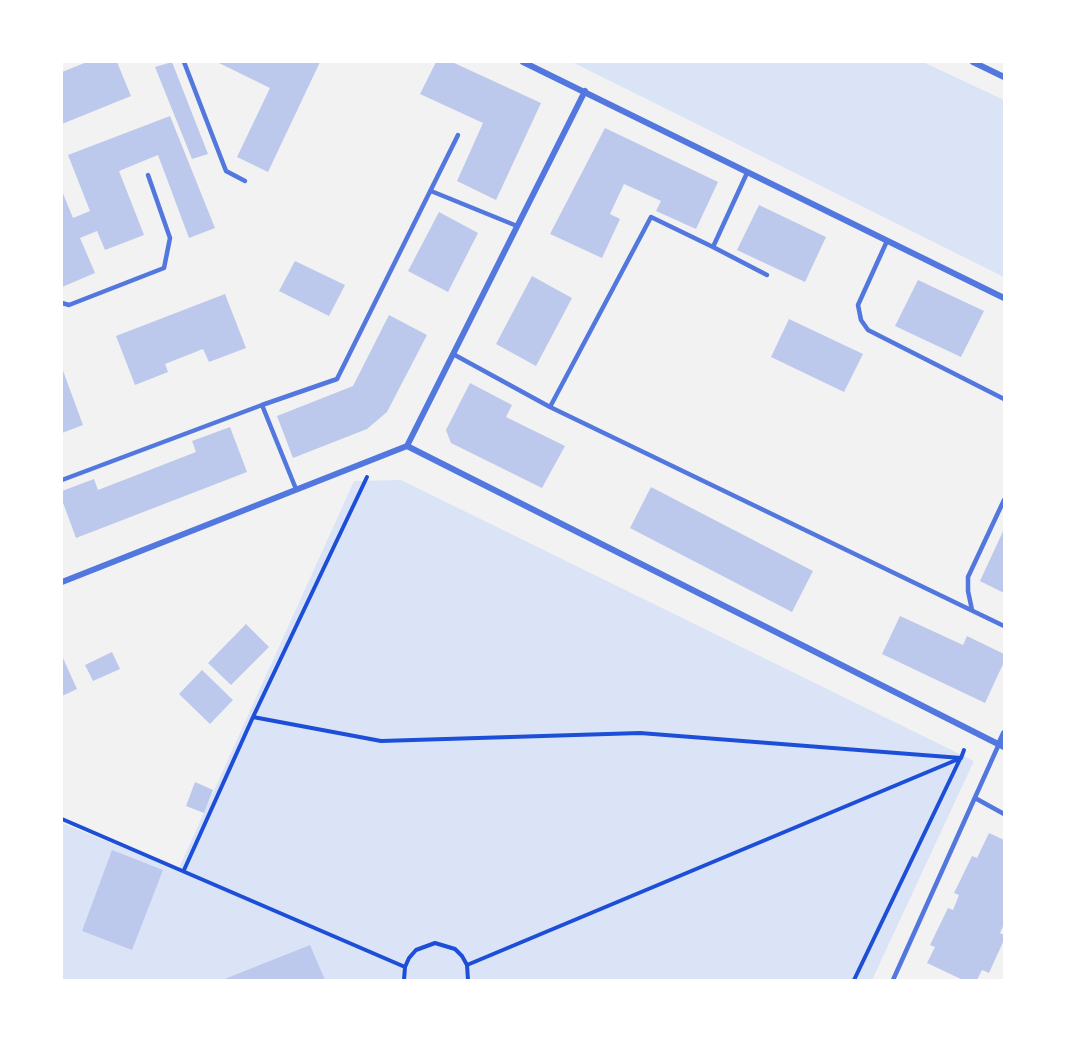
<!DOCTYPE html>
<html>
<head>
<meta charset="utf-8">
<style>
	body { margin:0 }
	#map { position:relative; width:1066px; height:1042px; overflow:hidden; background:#f2f2f2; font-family:"Sofia Sans Condensed",sans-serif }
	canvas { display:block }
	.frame { position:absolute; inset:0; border:63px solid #fff; pointer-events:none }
</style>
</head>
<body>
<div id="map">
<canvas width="1066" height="1042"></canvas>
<div class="frame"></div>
</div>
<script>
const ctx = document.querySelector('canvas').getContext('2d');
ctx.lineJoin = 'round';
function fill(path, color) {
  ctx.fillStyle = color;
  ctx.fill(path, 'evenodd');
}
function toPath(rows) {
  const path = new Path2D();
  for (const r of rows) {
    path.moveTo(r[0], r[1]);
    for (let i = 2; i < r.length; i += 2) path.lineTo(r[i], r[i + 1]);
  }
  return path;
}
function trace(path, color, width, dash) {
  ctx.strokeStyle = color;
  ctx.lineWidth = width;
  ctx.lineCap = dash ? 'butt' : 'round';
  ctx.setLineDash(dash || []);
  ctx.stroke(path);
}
fill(toPath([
	[572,62,923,62,1004,100,1004,277],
	[401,480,974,761,872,980,62,980,62,823,178,870,354,481]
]), '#dbe4f7');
fill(toPath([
	[87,62,117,62,131,96,62,124,62,72],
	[172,62,208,154,192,159,155,67],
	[217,62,320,62,268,172,237,157,270,88],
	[436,62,452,62,541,103,496,200,457,181,483,123,420,94],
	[170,116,215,228,189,238,158,155,119,171,144,235,105,250,97,231,80,238,95,273,62,287,62,191,73,218,90,211,68,155],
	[605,128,718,182,696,229,656,211,661,201,624,184,610,214,620,219,602,258,550,234],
	[759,205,826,237,805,282,737,250],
	[439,212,478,233,448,292,408,271],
	[295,261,345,285,329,316,279,291],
	[532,276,572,298,536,366,496,344],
	[918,280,984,311,961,357,895,326],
	[225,294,246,348,209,362,203,349,165,364,168,372,135,385,116,336],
	[389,315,427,335,387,412,367,429,293,458,277,416,353,386],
	[789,319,863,354,844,392,771,357],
	[62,368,83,425,62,433],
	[470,383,512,405,506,417,565,446,542,488,451,443,446,430],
	[230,427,247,472,76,538,62,500,62,491,94,479,98,490,196,452,192,441],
	[651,487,813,571,792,612,630,528],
	[1004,529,1004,593,980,581],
	[900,616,963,645,967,636,1004,654,1004,662,985,703,882,654],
	[246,624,269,647,231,685,208,663],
	[112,652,120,669,93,681,85,665],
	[62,656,77,689,62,696],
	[202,670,233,700,210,724,179,694],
	[195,782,213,790,204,813,186,806],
	[989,833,1004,840,1004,924,1000,933,1004,935,1004,940,989,973,982,970,977,980,963,980,927,963,935,947,930,945,948,908,953,910,959,895,954,893,972,856,977,858],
	[112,850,163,870,132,950,82,931],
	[310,945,325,980,222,980]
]), '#bdc9ec');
trace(toPath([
	[253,717,367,477],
	[62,819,405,967],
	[184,870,253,717,381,741,640,733,961,758],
	[467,965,961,758,964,750],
	[404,980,405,967,409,958,416,950,435,943,455,949,462,956,467,965,468,980],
	[854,980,960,759]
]), '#1d4ed8', 4);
trace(toPath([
	[184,62,226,171,245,181],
	[431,191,517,226],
	[887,241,858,305,861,320,868,330,1004,399],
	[713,247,767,275],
	[62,303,69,305,164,268,170,238,148,175],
	[453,354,550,407,1004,626],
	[550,407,651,217,713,247,747,173],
	[62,480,262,405],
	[296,489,262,405,337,379,458,135],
	[972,610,968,591,968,577,1004,500],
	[975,798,1004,814],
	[893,980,999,744]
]), '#5277de', 4.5);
trace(toPath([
	[523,62,1004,298],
	[973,62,1004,77],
	[407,446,585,91],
	[62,582,407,446,1004,747],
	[999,744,1004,733]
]), '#5277de', 6);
</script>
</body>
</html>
